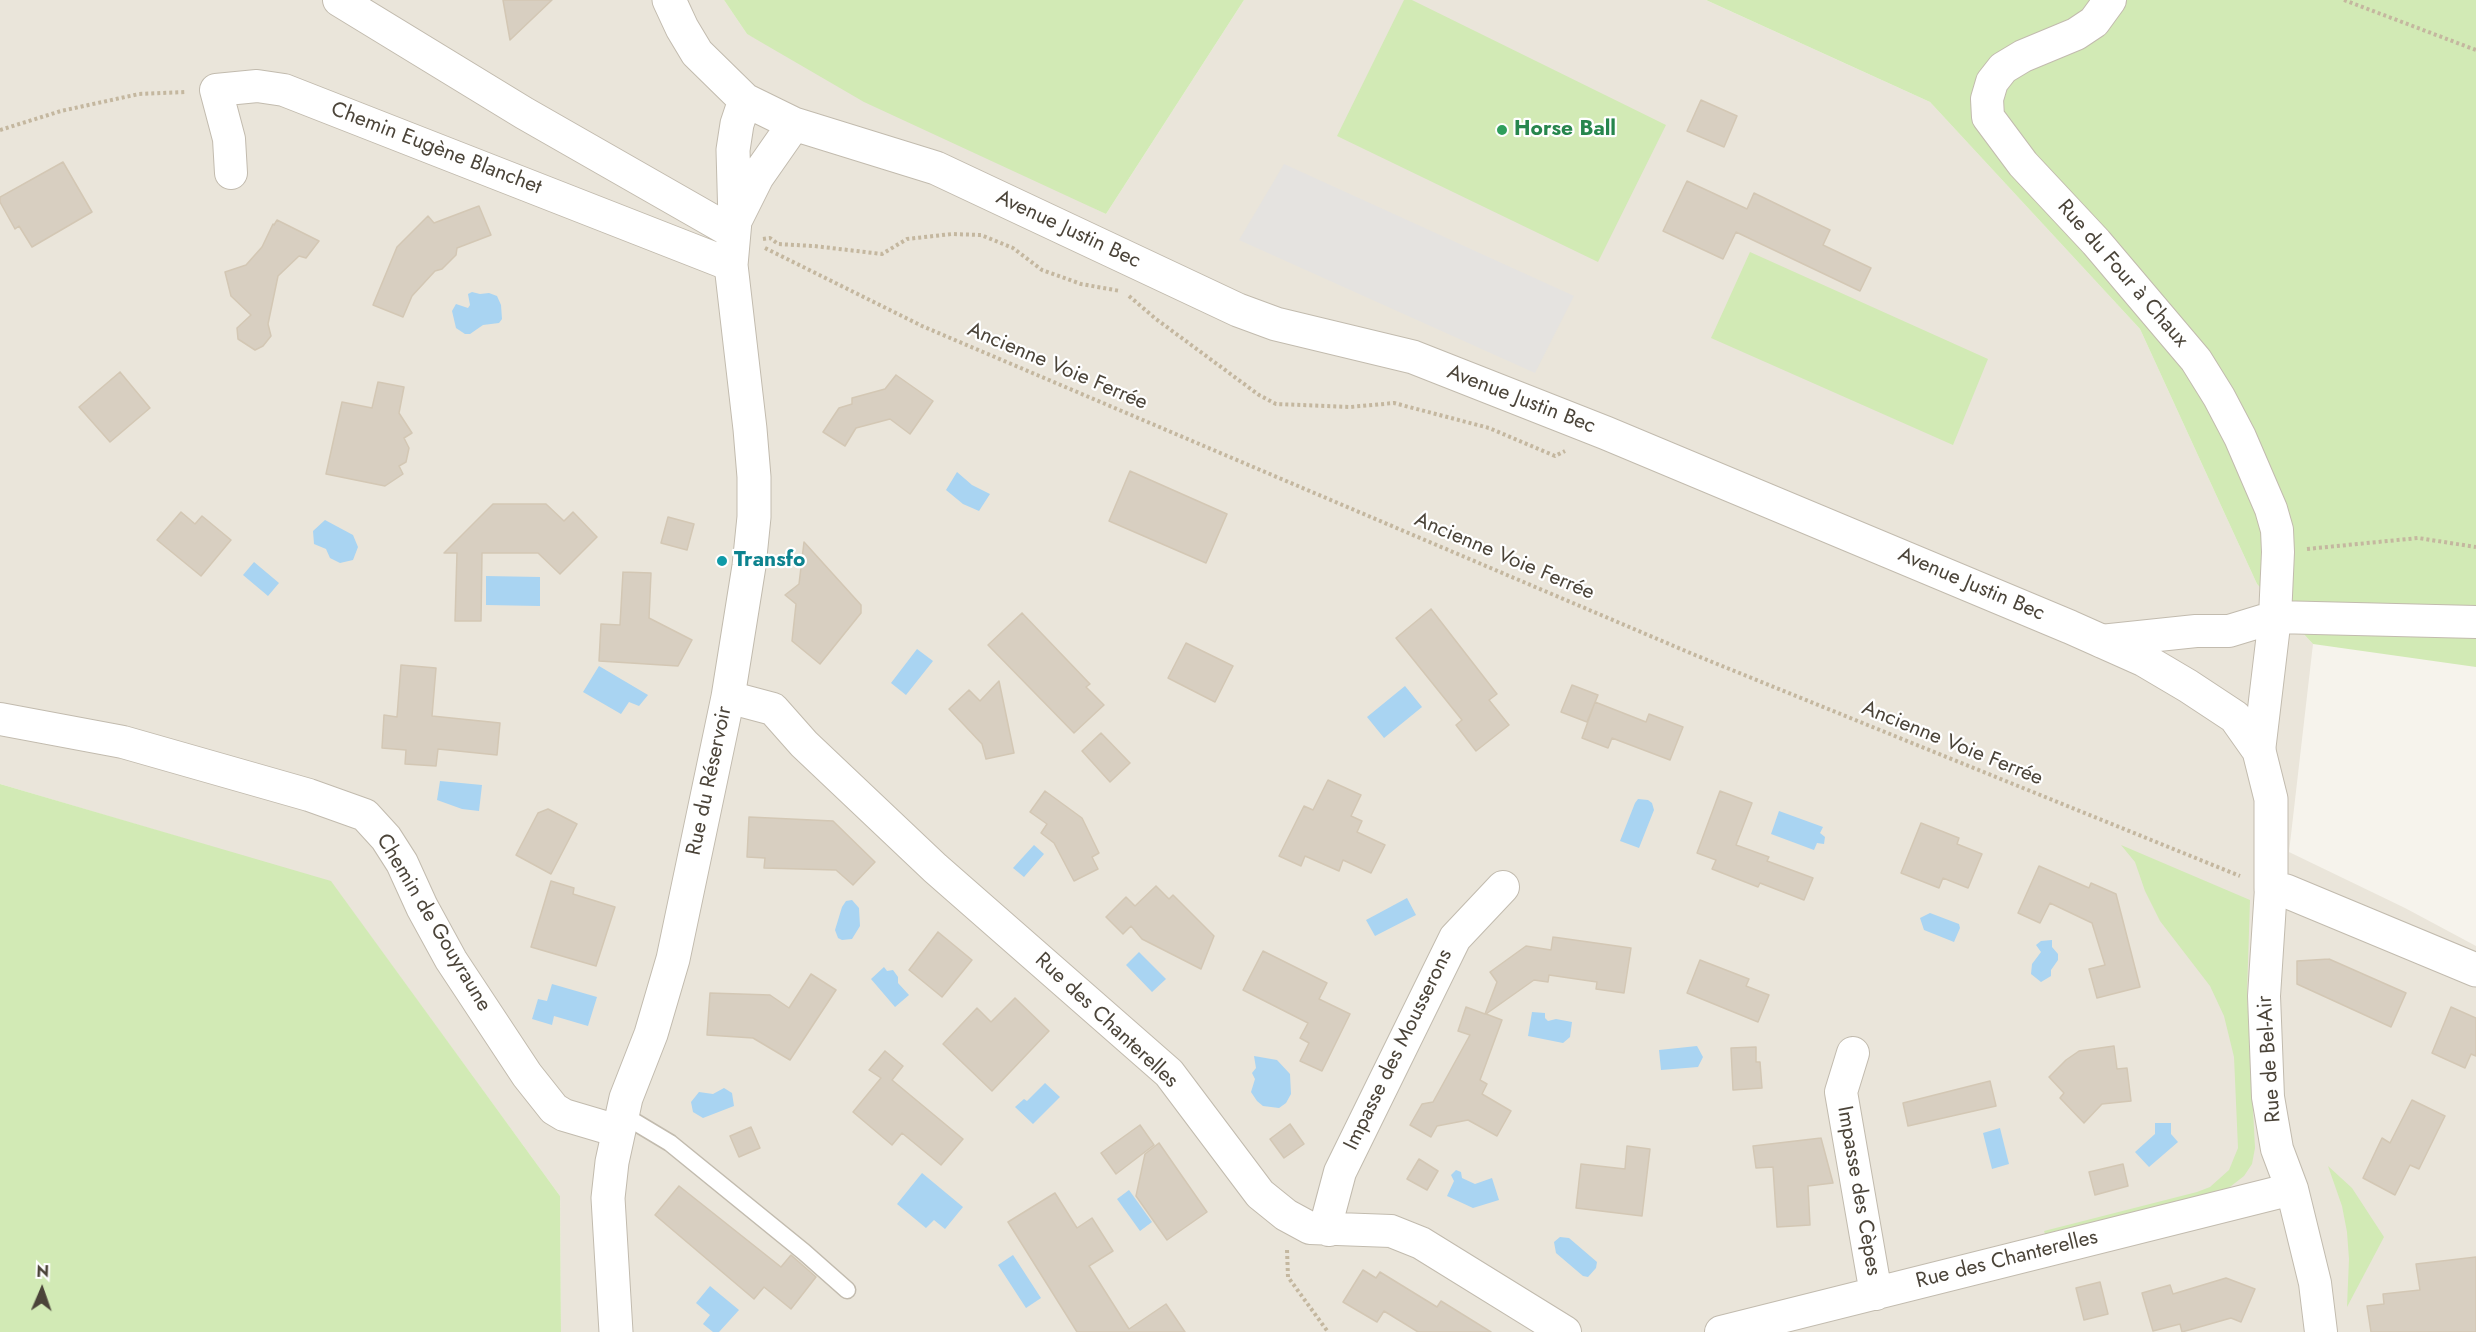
<!DOCTYPE html>
<html>
<head>
<meta charset="utf-8">
<style>
	body { margin:0 }
	#map { position:relative; width:2476px; height:1332px; overflow:hidden; background:#f6f3ec; font-family:Jost,sans-serif }
	canvas { display:block }
	.north { position:absolute; left:12px; top:1260px; width:60px; height:60px; -webkit-text-stroke:4px #fff; paint-order:stroke; rotate:2deg; font-size:16px; font-weight:700; line-height:24px; text-align:center; color:#4b4439 }
	.north::after { content:''; display:block; margin:auto; width:21px; height:27px; background:#4b4439; clip-path:polygon(50% 0,100% 100%,50% 72%,0 100%) }
</style>
</head>
<body>
<div id="map">
<canvas width="2476" height="1332"></canvas>
<div class="north">N</div>
</div>
<script>
const ctx = document.querySelector('canvas').getContext('2d');
ctx.lineJoin = 'round';
function fill(path, color) {
  ctx.fillStyle = color;
  ctx.fill(path, 'evenodd');
}
function toPath(rows) {
  const path = new Path2D();
  for (const r of rows) {
    path.moveTo(r[0], r[1]);
    for (let i = 2; i < r.length; i += 2) path.lineTo(r[i], r[i + 1]);
  }
  return path;
}
function trace(path, color, width, dash) {
  ctx.strokeStyle = color;
  ctx.lineWidth = width;
  ctx.lineCap = dash ? 'butt' : 'round';
  ctx.setLineDash(dash || []);
  ctx.stroke(path);
}
function drawText(font, color, halo, rows, align = 'center') {
  ctx.font = font + ' Jost,sans-serif';
  ctx.lineWidth = 4.5;
  ctx.setLineDash([]);
  ctx.textBaseline = 'middle';
  ctx.strokeStyle = halo;
  ctx.fillStyle = color;
  for (const [text, x, y, turn = 0] of rows) {
    ctx.save();
    ctx.translate(x, y);
    ctx.rotate((+turn || 0) * Math.PI / 180);
    ctx.textAlign = isNaN(turn) ? turn : align;
    if (halo) ctx.strokeText(text, 0, 0);
    ctx.fillText(text, 0, 0);
    ctx.restore();
  }
}
fill(toPath([
	[0,0,724,0,747,34,1106,214,1244,0,1706,0,1930,102,2140,329,2257,584,2313,644,2289,852,2405,908,2476,946,2476,1332,561,1332,560,1196,331,882,0,784]
]), '#eae5da');
fill(toPath([
	[724,0,1244,0,1106,214,864,102,747,34],
	[1404,0,1412,0,1666,125,1598,262,1337,136],
	[1706,0,2476,0,2476,667,2313,644,2257,584,2140,329,1930,102],
	[1750,252,1988,359,1953,445,1711,338],
	[0,784,331,881,560,1196,561,1332,0,1332],
	[2121,845,2250,900,2247,993,2255,1148,2252,1164,2244,1176,2226,1190,2046,1237,2044,1231,2197,1192,2210,1187,2229,1170,2238,1148,2234,1057,2224,1016,2210,986,2160,921,2145,891,2135,862],
	[2328,1166,2352,1188,2384,1237,2347,1307,2349,1259,2347,1232,2342,1206]
]), '#d2eab5');
fill(toPath([
	[1284,164,1574,296,1535,373,1239,240]
]), '#e5e3e0');
fill(toPath([
	[472,292,480,294,489,293,497,296,501,305,502,319,499,323,483,325,470,334,465,334,456,328,452,311,456,304,468,308,470,305,468,294],
	[957,472,972,485,990,494,979,511,963,504,946,490],
	[325,520,353,535,358,547,353,560,340,563,330,558,326,549,314,544,313,531],
	[254,562,279,583,268,596,243,575],
	[486,576,540,577,540,606,486,605],
	[917,649,933,661,906,695,891,683],
	[599,666,648,695,639,706,629,702,621,714,583,692],
	[1405,686,1422,707,1384,738,1367,717],
	[440,781,482,785,479,811,462,809,437,800],
	[1638,799,1648,800,1652,803,1654,810,1639,848,1620,841,1635,803],
	[1779,811,1823,827,1820,833,1825,837,1824,844,1817,843,1814,850,1771,834],
	[1034,845,1044,854,1024,877,1013,868],
	[1407,898,1416,915,1375,936,1366,920],
	[852,900,859,908,860,926,852,939,842,940,838,938,835,930,842,907,846,901],
	[1930,913,1959,924,1960,928,1954,942,1924,930,1920,918],
	[2052,940,2052,947,2058,954,2058,960,2051,970,2051,976,2041,982,2031,974,2032,964,2041,952,2036,945,2041,941],
	[1139,952,1166,979,1152,992,1126,965],
	[884,967,887,971,893,970,898,977,898,983,909,995,895,1007,871,979],
	[552,984,597,997,588,1026,554,1016,552,1025,532,1019,538,999,547,1001],
	[1532,1012,1545,1013,1545,1018,1548,1021,1556,1019,1572,1022,1570,1037,1563,1043,1528,1036],
	[1697,1046,1703,1057,1698,1067,1661,1070,1659,1050],
	[1254,1056,1277,1060,1290,1074,1291,1094,1286,1103,1279,1108,1263,1106,1257,1101,1251,1092,1255,1079,1252,1073,1256,1068],
	[1045,1083,1060,1097,1033,1124,1015,1107,1024,1099,1027,1101],
	[724,1088,732,1093,734,1106,703,1118,693,1112,691,1102,699,1092,713,1094],
	[2155,1123,2171,1123,2171,1134,2178,1142,2149,1167,2135,1152,2155,1134],
	[2000,1128,2009,1164,1992,1169,1983,1133],
	[1456,1170,1461,1172,1462,1178,1475,1184,1492,1178,1499,1200,1473,1208,1447,1196,1454,1181,1451,1175],
	[922,1173,963,1207,945,1229,934,1220,926,1228,897,1204],
	[1129,1190,1152,1222,1140,1231,1117,1199],
	[1560,1237,1569,1238,1597,1262,1596,1268,1588,1277,1583,1276,1556,1253,1554,1242],
	[1013,1255,1041,1298,1026,1308,998,1265],
	[710,1286,739,1310,719,1332,713,1332,703,1324,710,1315,696,1303]
]), '#a9d4f2');
const building = toPath([
	[503,0,552,0,510,40,503,0],
	[1701,100,1737,116,1724,147,1687,131,1701,100],
	[63,162,92,212,32,247,19,226,15,229,0,202,0,197,63,162],
	[1687,181,1747,209,1754,193,1830,230,1823,245,1871,268,1860,291,1736,232,1723,259,1663,231,1687,181],
	[479,206,491,235,457,248,456,255,442,269,435,271,412,296,403,317,373,305,397,247,428,216,434,223,479,206],
	[277,220,319,241,306,258,299,256,278,276,268,324,271,336,263,346,255,350,238,339,237,328,251,315,231,296,225,272,246,265,262,247,273,224,274,225,277,220],
	[120,372,150,408,110,442,79,407,120,372],
	[896,375,933,401,910,434,890,419,856,428,845,446,823,432,839,408,852,404,852,398,885,389,896,375],
	[378,382,404,387,399,413,412,433,404,438,409,448,406,462,399,466,403,474,385,486,326,474,342,402,372,408,378,382],
	[1130,471,1227,514,1206,563,1109,521,1130,471],
	[493,504,546,504,564,521,573,512,597,537,560,574,538,553,482,553,481,621,455,621,457,553,444,553,493,504],
	[181,512,195,524,202,516,231,540,201,576,157,540,181,512],
	[668,517,694,524,687,550,661,543,668,517],
	[804,542,861,605,861,613,820,664,792,641,796,604,785,595,799,584,804,542],
	[623,572,651,573,649,618,692,640,678,666,599,661,601,624,620,625,623,572],
	[1431,609,1497,694,1489,700,1509,725,1476,751,1456,725,1462,720,1396,638,1431,609],
	[1022,613,1090,684,1086,687,1104,705,1074,733,988,645,1022,613],
	[1186,643,1233,666,1215,702,1168,678,1186,643],
	[401,665,436,668,432,716,500,723,497,755,438,749,436,766,405,764,406,750,382,748,384,715,397,717,401,665],
	[999,681,1014,753,986,759,982,744,949,709,969,690,980,701,999,681],
	[1572,685,1598,695,1587,722,1561,712,1572,685],
	[1595,702,1646,722,1649,714,1683,727,1670,760,1612,738,1608,748,1582,738,1595,702],
	[1101,733,1130,763,1110,782,1082,751,1101,733],
	[1328,780,1361,795,1351,816,1362,821,1357,832,1385,845,1371,873,1343,860,1339,871,1305,856,1301,866,1279,856,1304,806,1313,810,1328,780],
	[1045,791,1082,818,1099,853,1092,857,1098,869,1074,881,1054,843,1041,833,1047,824,1030,812,1045,791],
	[1720,791,1752,803,1736,845,1769,857,1767,861,1813,878,1804,900,1760,883,1758,887,1712,869,1716,860,1697,853,1720,791],
	[548,809,577,824,551,874,516,855,538,813,548,809],
	[749,817,833,821,875,862,853,885,836,870,764,868,765,858,747,857,749,817],
	[1921,823,1959,838,1957,844,1982,854,1968,888,1943,878,1939,888,1901,873,1921,823],
	[2039,866,2089,888,2091,883,2116,894,2140,987,2097,998,2089,969,2105,965,2092,923,2050,903,2040,923,2018,913,2039,866],
	[551,881,574,888,573,894,615,907,596,966,531,947,551,881],
	[1156,886,1169,899,1173,895,1214,936,1201,969,1142,939,1131,926,1123,934,1106,917,1126,897,1135,906,1156,886],
	[938,932,972,960,942,997,909,970,938,932],
	[1553,937,1631,948,1624,993,1596,989,1597,982,1549,975,1548,982,1534,980,1486,1014,1502,1020,1480,1080,1487,1084,1482,1094,1511,1111,1497,1136,1468,1120,1437,1126,1431,1137,1410,1125,1422,1104,1433,1102,1470,1035,1458,1031,1466,1007,1485,1014,1497,982,1490,972,1526,946,1551,950,1553,937],
	[1263,951,1327,983,1319,999,1350,1014,1322,1071,1300,1061,1309,1043,1300,1038,1308,1023,1243,990,1263,951],
	[2329,959,2406,993,2391,1027,2297,984,2297,961,2329,959],
	[1700,960,1749,979,1746,986,1769,995,1758,1022,1687,993,1700,960],
	[811,974,836,990,790,1060,753,1038,707,1035,710,993,770,995,789,1008,811,974],
	[1015,998,1049,1031,992,1091,943,1044,977,1008,991,1022,1015,998],
	[2451,1007,2476,1018,2476,1056,2471,1054,2465,1068,2432,1053,2451,1007],
	[2114,1046,2117,1069,2127,1068,2131,1101,2102,1104,2084,1123,2060,1098,2064,1093,2049,1077,2066,1060,2079,1051,2114,1046],
	[1756,1047,1756,1062,1760,1062,1762,1088,1733,1090,1731,1048,1756,1047],
	[885,1051,903,1066,892,1080,963,1139,941,1165,902,1133,892,1145,853,1112,881,1078,869,1070,885,1051],
	[1990,1081,1996,1106,1908,1126,1903,1103,1990,1081],
	[2412,1100,2445,1116,2419,1169,2410,1165,2395,1195,2363,1178,2382,1138,2390,1143,2412,1100],
	[1290,1124,1304,1144,1284,1158,1270,1139,1290,1124],
	[1140,1125,1154,1145,1116,1174,1101,1153,1140,1125],
	[751,1127,760,1148,739,1157,730,1136,751,1127],
	[1821,1138,1833,1183,1808,1186,1810,1225,1777,1227,1773,1167,1756,1168,1753,1146,1821,1138],
	[1159,1143,1207,1212,1167,1240,1136,1196,1145,1154,1159,1143],
	[1627,1146,1650,1149,1642,1216,1576,1208,1581,1164,1625,1169,1627,1146],
	[1419,1159,1438,1171,1427,1190,1407,1179,1419,1159],
	[2123,1164,2128,1186,2095,1195,2089,1172,2123,1164],
	[679,1186,781,1267,791,1255,816,1277,791,1309,764,1287,754,1299,655,1215,679,1186],
	[1055,1193,1077,1228,1092,1218,1113,1251,1089,1266,1129,1329,1166,1304,1185,1332,1077,1332,1008,1222,1055,1193],
	[2476,1257,2476,1332,2371,1332,2367,1306,2384,1304,2383,1294,2420,1290,2416,1264,2476,1257],
	[1363,1270,1376,1278,1380,1272,1437,1307,1441,1301,1491,1332,1418,1332,1384,1311,1377,1322,1343,1302,1363,1270],
	[2226,1278,2255,1289,2241,1322,2231,1318,2182,1332,2180,1324,2153,1331,2142,1293,2170,1285,2173,1294,2226,1278],
	[2100,1282,2108,1314,2084,1320,2076,1288,2100,1282]
]);
fill(building, '#d8cfc1');
trace(building, '#d3c7b4', 1.5);
const service = toPath([
	[620,1118,635,1122,670,1143,804,1252,847,1290]
]);
const minor = toPath([
	[339,0,524,113,734,233],
	[2110,0,2094,22,2076,34,2023,56,2003,68,1992,82,1987,99,1988,117,2023,164,2096,242,2196,360,2219,397,2240,437,2271,509,2277,530,2278,552,2275,617,2259,751],
	[231,173,229,139,216,90,257,86,284,90,731,265],
	[2101,641,2196,631,2229,631,2275,617,2476,622],
	[728,697,773,709,804,744,935,868,1169,1073,1260,1194,1286,1215,1310,1228,1391,1231,1421,1243,1565,1332],
	[0,719,123,742,309,795,365,815,386,838,402,863,422,907,451,960,527,1075,554,1109,564,1115,618,1131],
	[2271,888,2264,996,2268,1097,2277,1149,2292,1189,2315,1283,2321,1332],
	[1853,1053,1841,1092,1876,1294],
	[1329,1230,1328,1217,1340,1172,1455,938,1503,887],
	[1721,1332,2292,1189]
]);
const tertiary = toPath([
	[669,0,682,28,697,53,745,100,794,124,936,168,1238,310,1276,324,1413,357,1606,433,2070,627,2144,660,2188,686,2235,717,2259,751,2271,799,2271,888,2286,891,2476,970],
	[737,217,757,177,794,124],
	[616,1332,608,1198,612,1162,626,1098,651,1034,673,959,728,697,749,566,754,517,754,477,750,429,731,265,735,221,733,150,737,124,745,100]
]);
trace(service, '#c2bbae', 19);
trace(minor, '#c2bbae', 34);
trace(tertiary, '#c2bbae', 35);
trace(toPath([
	[2344,0,2476,50],
	[0,130,61,111,139,94,186,92],
	[763,239,770,238,778,244,814,246,882,254,907,239,952,234,981,235,1013,248,1042,270,1081,284,1120,291],
	[765,248,922,326,1695,655,2240,876],
	[1129,296,1156,319,1259,395,1276,404,1350,407,1394,403,1489,428,1555,456,1565,451],
	[2307,549,2418,538,2476,547],
	[1287,1250,1288,1277,1328,1332]
]), '#c4b79f', 4, [3, 3]);
trace(service, '#fff', 16);
trace(minor, '#fff', 32);
trace(tertiary, '#fff', 33);
for (const [x, y, r, color] of [
	[1502,130,6,"#2e9e5b"],
	[722,561,6,"#0f9aa8"]
]) {
  const dot = new Path2D();
  dot.arc(x, y, r, 0, 2 * Math.PI);
  ctx.fillStyle = color;
  ctx.fill(dot);
  trace(dot, '#fff', 2);
}
drawText('bold 21px', '#27864d', '#fff', [
	["Horse Ball",1514,130]
], 'left');
drawText('21px', '#4b4439', '#fff', [
	["Chemin Eugène Blanchet",436,149,21],
	["Avenue Justin Bec",1068,230,25],
	["Rue du Four à Chaux",2122,274,49],
	["Ancienne Voie Ferrée",1057,367,23],
	["Avenue Justin Bec",1521,400,21],
	["Ancienne Voie Ferrée",1504,557,23],
	["Avenue Justin Bec",1971,585,23],
	["Ancienne Voie Ferrée",1952,744,22],
	["Rue du Réservoir",710,781,-78],
	["Chemin de Gouyraune",433,923,59],
	["Rue des Chanterelles",1106,1021,43],
	["Impasse des Mousserons",1399,1050,-64],
	["Rue de Bel-Air",2270,1059,-94],
	["Impasse des Cèpes",1858,1191,80],
	["Rue des Chanterelles",2007,1260,-14]
]);
drawText('bold 21px', '#0d838f', '#fff', [
	["Transfo",734,561]
], 'left');
</script>
</body>
</html>
